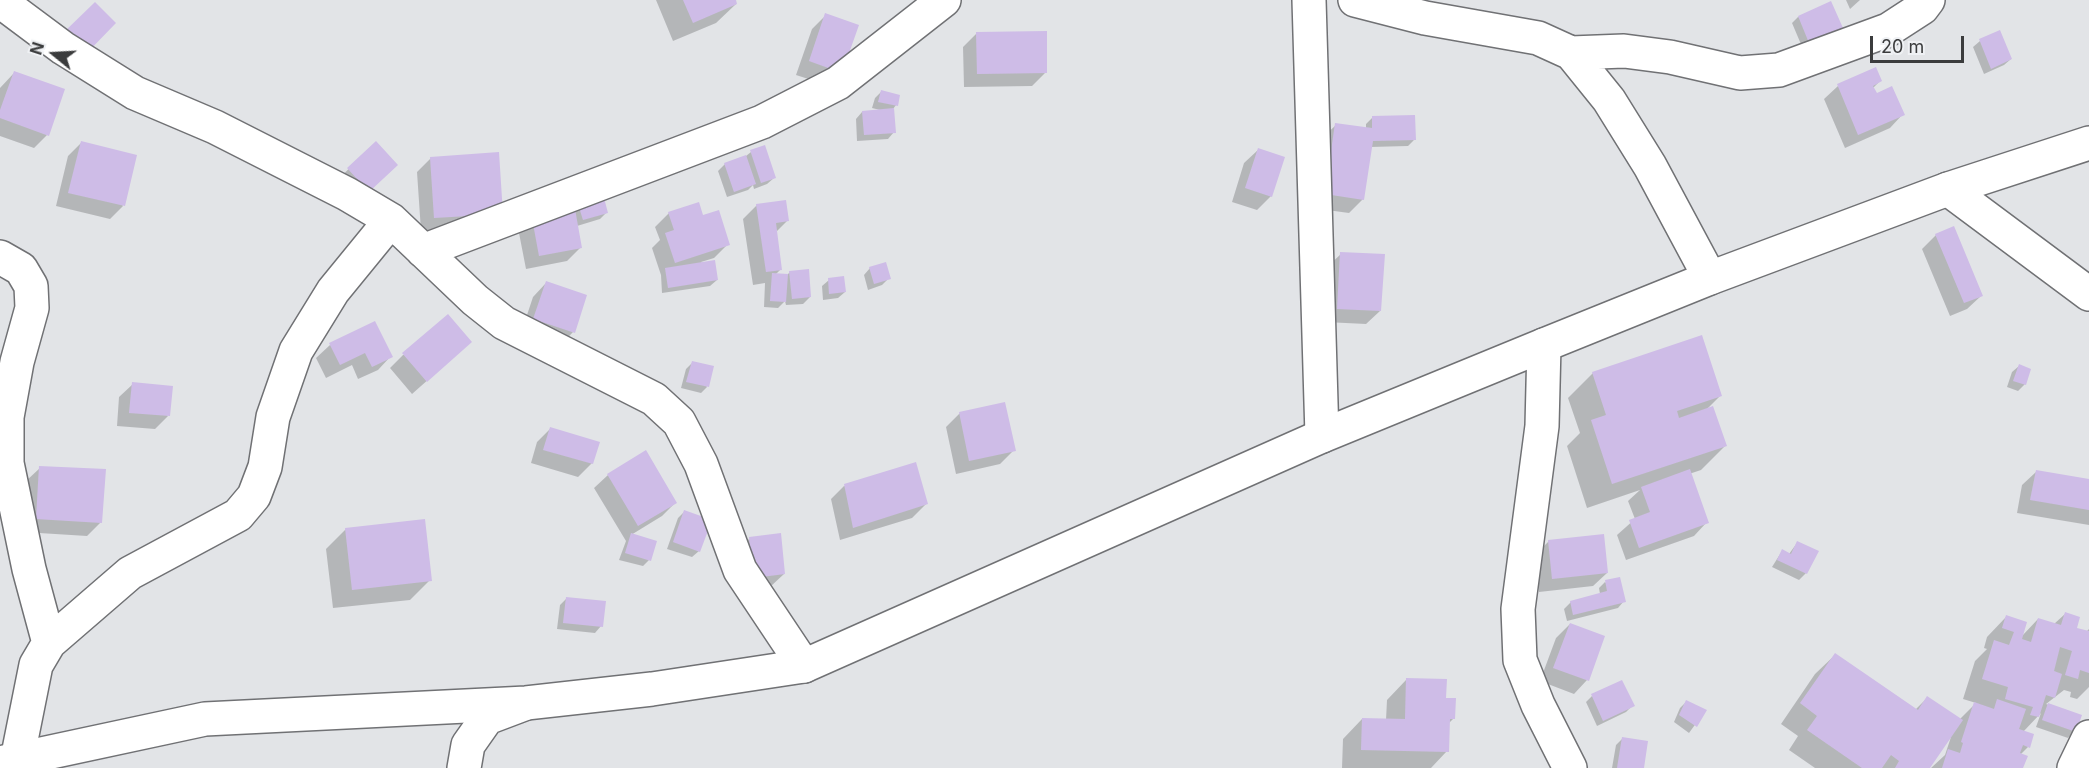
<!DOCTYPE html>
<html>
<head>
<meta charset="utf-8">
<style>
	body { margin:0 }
	#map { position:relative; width:2089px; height:768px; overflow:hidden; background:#e2e4e7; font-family:Inter,sans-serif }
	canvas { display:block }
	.north { position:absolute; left:24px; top:24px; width:60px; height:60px; -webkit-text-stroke:4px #eff1f4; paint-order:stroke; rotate:288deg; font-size:16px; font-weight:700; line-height:24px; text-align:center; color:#3b3c3d }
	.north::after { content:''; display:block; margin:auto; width:21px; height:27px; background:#3b3c3d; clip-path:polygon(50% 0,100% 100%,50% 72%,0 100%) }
	.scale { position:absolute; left:1870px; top:36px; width:94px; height:27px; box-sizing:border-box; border:3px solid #3b3c3d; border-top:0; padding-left:8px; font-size:18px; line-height:21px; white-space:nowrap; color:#3b3c3d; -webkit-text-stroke:4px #eff1f4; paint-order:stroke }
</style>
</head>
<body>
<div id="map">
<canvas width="2089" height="768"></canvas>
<div class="north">N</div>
<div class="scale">20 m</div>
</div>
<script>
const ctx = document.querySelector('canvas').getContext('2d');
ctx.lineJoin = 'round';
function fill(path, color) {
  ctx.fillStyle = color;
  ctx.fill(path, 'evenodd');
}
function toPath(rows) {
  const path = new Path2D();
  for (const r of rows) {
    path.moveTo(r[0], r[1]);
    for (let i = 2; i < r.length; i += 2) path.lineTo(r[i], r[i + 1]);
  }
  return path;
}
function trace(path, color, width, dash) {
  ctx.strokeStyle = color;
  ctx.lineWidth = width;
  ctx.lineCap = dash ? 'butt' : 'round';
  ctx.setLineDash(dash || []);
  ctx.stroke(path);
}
fill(toPath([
	[656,0,734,0,736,4,716,23,673,41],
	[1846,0,1860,0,1850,9],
	[826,15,857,26,827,85,796,75,812,29],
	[1798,17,1841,27,1835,34,1803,49,1792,23],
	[1999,32,2011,59,2004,65,1984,74,1973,47,1980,41],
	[977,33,1045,73,1032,86,964,87,963,47],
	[14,73,47,135,34,148,0,136,0,88],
	[1880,81,1873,88,1876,95,1903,114,1890,128,1845,148,1824,99,1838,86],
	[881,92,896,105,893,109,894,132,888,139,857,141,856,119,862,112,880,110,872,108,875,98],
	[1373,117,1414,140,1408,146,1370,147,1363,199,1349,213,1312,208,1322,138,1336,125,1366,129,1366,124],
	[81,143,123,206,110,219,56,206,68,156],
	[376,143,355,204,335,182],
	[1258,150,1271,196,1257,210,1232,202,1244,163],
	[751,152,774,178,767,184,754,189,753,185,748,190,727,197,718,171,725,164,746,156],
	[431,158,487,227,421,231,417,172],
	[578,202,606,213,600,219,577,226,581,247,567,261,526,269,519,233,533,219],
	[757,205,787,221,775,233,781,269,775,275,787,275,790,272,810,297,803,304,786,305,785,301,778,308,764,307,765,283,753,285,743,219],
	[669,213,702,217,728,244,714,258,701,262,717,280,710,286,662,293,661,275,652,248,660,240,655,227],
	[1936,235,1981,296,1967,309,1950,316,1922,249],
	[1341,254,1380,311,1366,324,1325,322,1327,267],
	[870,268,889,278,882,285,868,290,864,275],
	[829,280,845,292,838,298,823,300,822,286],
	[546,283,573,332,560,346,521,333,533,297],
	[330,345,391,356,378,370,358,379,352,365,326,378,316,358],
	[403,355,456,355,412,394,390,368],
	[693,362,707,387,701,393,681,388,686,369],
	[2019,366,2025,384,2018,391,2007,387,2012,372],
	[1593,373,1721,395,1706,410,1725,446,1701,470,1689,474,1707,522,1694,536,1626,560,1617,535,1635,519,1628,501,1640,490,1587,508,1567,446,1580,433,1568,398],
	[133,384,168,416,155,429,117,426,119,397],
	[960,413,1014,450,1000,464,956,474,946,427],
	[550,429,592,463,578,477,531,463,537,442],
	[40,468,101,522,87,536,23,532,26,481],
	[2036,472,2089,480,2089,525,2017,513,2022,485],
	[608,475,675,503,662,516,631,535,649,560,643,566,619,560,626,541,594,488],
	[844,486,926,504,912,518,840,540,831,499],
	[685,511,699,551,692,557,667,549,678,518],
	[346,529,430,580,410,600,333,608,326,549],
	[749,539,784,574,770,587,736,552],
	[1549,541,1607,573,1593,586,1539,592,1535,555],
	[1797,543,1806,573,1799,580,1772,567,1782,551,1789,554],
	[1605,582,1624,601,1618,608,1567,621,1564,609,1571,602,1600,594,1599,588],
	[566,599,601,626,595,633,557,629,560,605],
	[2065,614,2076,629,2086,632,2089,629,2089,687,2077,699,2070,697,2071,692,2064,690,2046,704,2080,716,2074,732,2068,738,2036,727,2041,713,2023,732,2028,747,2020,755,2022,768,1931,768,1945,755,1951,737,1928,768,1815,768,1789,750,1798,736,1781,724,1815,674,1835,655,1915,710,1927,698,1959,720,1976,703,1963,699,1975,661,1987,649,1984,648,1987,637,2006,617,2022,636,2038,619,2054,624],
	[1570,624,1587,680,1574,694,1540,681,1556,638],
	[1406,680,1445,700,1454,718,1448,724,1447,751,1431,768,1342,768,1343,739,1362,719,1386,720,1387,700],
	[1592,696,1633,705,1626,712,1597,726,1586,702],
	[1686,702,1705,711,1689,733,1674,722,1680,708],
	[1623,738,1642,768,1612,768,1616,745]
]), '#0003');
fill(toPath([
	[683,0,736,0,737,4,693,23],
	[1831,1,1843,28,1809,43,1798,16],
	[95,2,116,23,84,56,62,34],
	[825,13,859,25,842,73,809,61],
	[2000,30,2012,59,1991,69,1979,39],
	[1047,31,1047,73,977,74,976,32],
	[1876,67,1882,81,1873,86,1877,93,1892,86,1905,115,1858,135,1837,84],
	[14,71,65,89,49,136,0,118,0,110],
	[881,90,900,95,898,106,878,102],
	[894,108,896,133,864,135,862,111],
	[1415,115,1416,140,1373,141,1364,200,1325,194,1335,123,1372,128,1372,116],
	[81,141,137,155,125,206,68,193],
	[376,141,398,165,369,192,347,168],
	[765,145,776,178,761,183,750,150],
	[1258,148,1285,157,1272,197,1245,188],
	[499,152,503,214,434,218,430,157],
	[746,155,756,184,734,192,724,163],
	[603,194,608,213,583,220,577,201],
	[786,200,789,221,776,223,782,270,766,272,756,204],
	[699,202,703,215,719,210,730,245,675,263,665,233,674,230,668,212],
	[575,209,582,248,539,256,532,218],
	[1954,226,1983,296,1964,303,1935,234],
	[1340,252,1385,254,1381,311,1337,309],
	[715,260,718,280,668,288,665,268],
	[886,262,891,279,874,284,869,267],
	[809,269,811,297,792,299,789,271],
	[772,273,788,274,786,302,770,301],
	[844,276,846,292,829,294,828,278],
	[546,281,587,295,575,333,533,319],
	[448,314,472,342,427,382,402,353],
	[375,321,393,357,372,367,365,353,340,365,329,343],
	[1702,335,1722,396,1677,411,1679,418,1713,406,1727,446,1612,484,1591,420,1606,415,1592,372],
	[692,361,714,366,709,387,686,382],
	[2019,364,2031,369,2026,385,2013,381],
	[132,382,173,386,170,416,129,413],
	[1005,402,1016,451,969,461,959,412],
	[550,427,600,442,593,464,543,450],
	[646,450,677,503,638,526,607,474],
	[916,462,928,504,853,528,844,484],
	[39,466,106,469,102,523,36,519],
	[1690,469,1709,523,1639,548,1629,520,1650,512,1641,487],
	[2036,470,2089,479,2089,510,2030,500],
	[684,510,712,520,700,552,673,542],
	[425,519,432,581,352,590,345,528],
	[631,533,657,541,651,561,625,553],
	[781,533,785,574,753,578,749,537],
	[1604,534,1608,573,1552,579,1548,540],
	[1797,541,1819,551,1807,574,1777,560,1782,549,1791,554],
	[1620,577,1626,602,1573,615,1570,601,1607,591,1605,580],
	[566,597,606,601,603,627,563,623],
	[2065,612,2080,617,2077,628,2089,631,2089,673,2080,670,2078,679,2065,675,2072,651,2060,647,2054,671,2062,674,2055,698,2046,695,2039,717,2030,715,2033,707,2005,699,2008,687,1982,679,1994,640,2009,645,2014,632,2002,628,2006,615,2027,622,2022,639,2031,642,2038,618,2061,625],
	[1570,623,1605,636,1589,681,1553,668],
	[1835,653,1918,710,1927,696,1963,720,1930,768,1895,768,1899,761,1891,755,1882,768,1862,768,1807,730,1817,716,1800,703],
	[1406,678,1447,679,1446,698,1456,698,1455,719,1450,719,1449,752,1361,750,1362,718,1405,719],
	[1622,680,1635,706,1603,721,1591,694],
	[1997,699,2026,709,2019,729,2034,734,2030,748,2023,745,2020,753,2028,756,2023,768,1942,768,1948,749,1960,753,1963,743,1961,742,1974,702,1994,709],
	[1686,700,1707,710,1697,727,1679,715],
	[2048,703,2082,715,2076,732,2042,720],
	[1622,737,1648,741,1644,768,1617,768]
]), '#cebce7');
const minor = toPath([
	[1309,0,1322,436],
	[1355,0,1425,18,1538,38,1571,53,1609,100,1650,166,1710,278],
	[0,1,63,48,135,93,215,127,347,194,391,220,475,300,504,323,654,399,679,422,701,464,740,570,804,666],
	[1571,53,1624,51,1670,57,1740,73,1779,70,1888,30,1922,8,1928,0],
	[1948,189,2089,294],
	[423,251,762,122,838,83,944,0],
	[0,257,21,269,31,286,32,308,17,362,7,417,7,463,29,569,49,643],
	[1544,345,1542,426,1518,609,1520,660,1538,705,1570,768],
	[17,760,36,665,49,643,130,573,238,515,254,496,265,467,273,417,296,351,333,291,391,220],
	[464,768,468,745,487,718,524,704],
	[2074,768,2089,737]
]);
const tertiary = toPath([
	[0,763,205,719,526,703,652,689,804,666,1322,436,1544,345,1710,278,1948,189,2089,143]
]);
trace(minor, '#707174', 36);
trace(tertiary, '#707174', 36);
trace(minor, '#fff', 33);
trace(tertiary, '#fff', 33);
</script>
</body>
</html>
